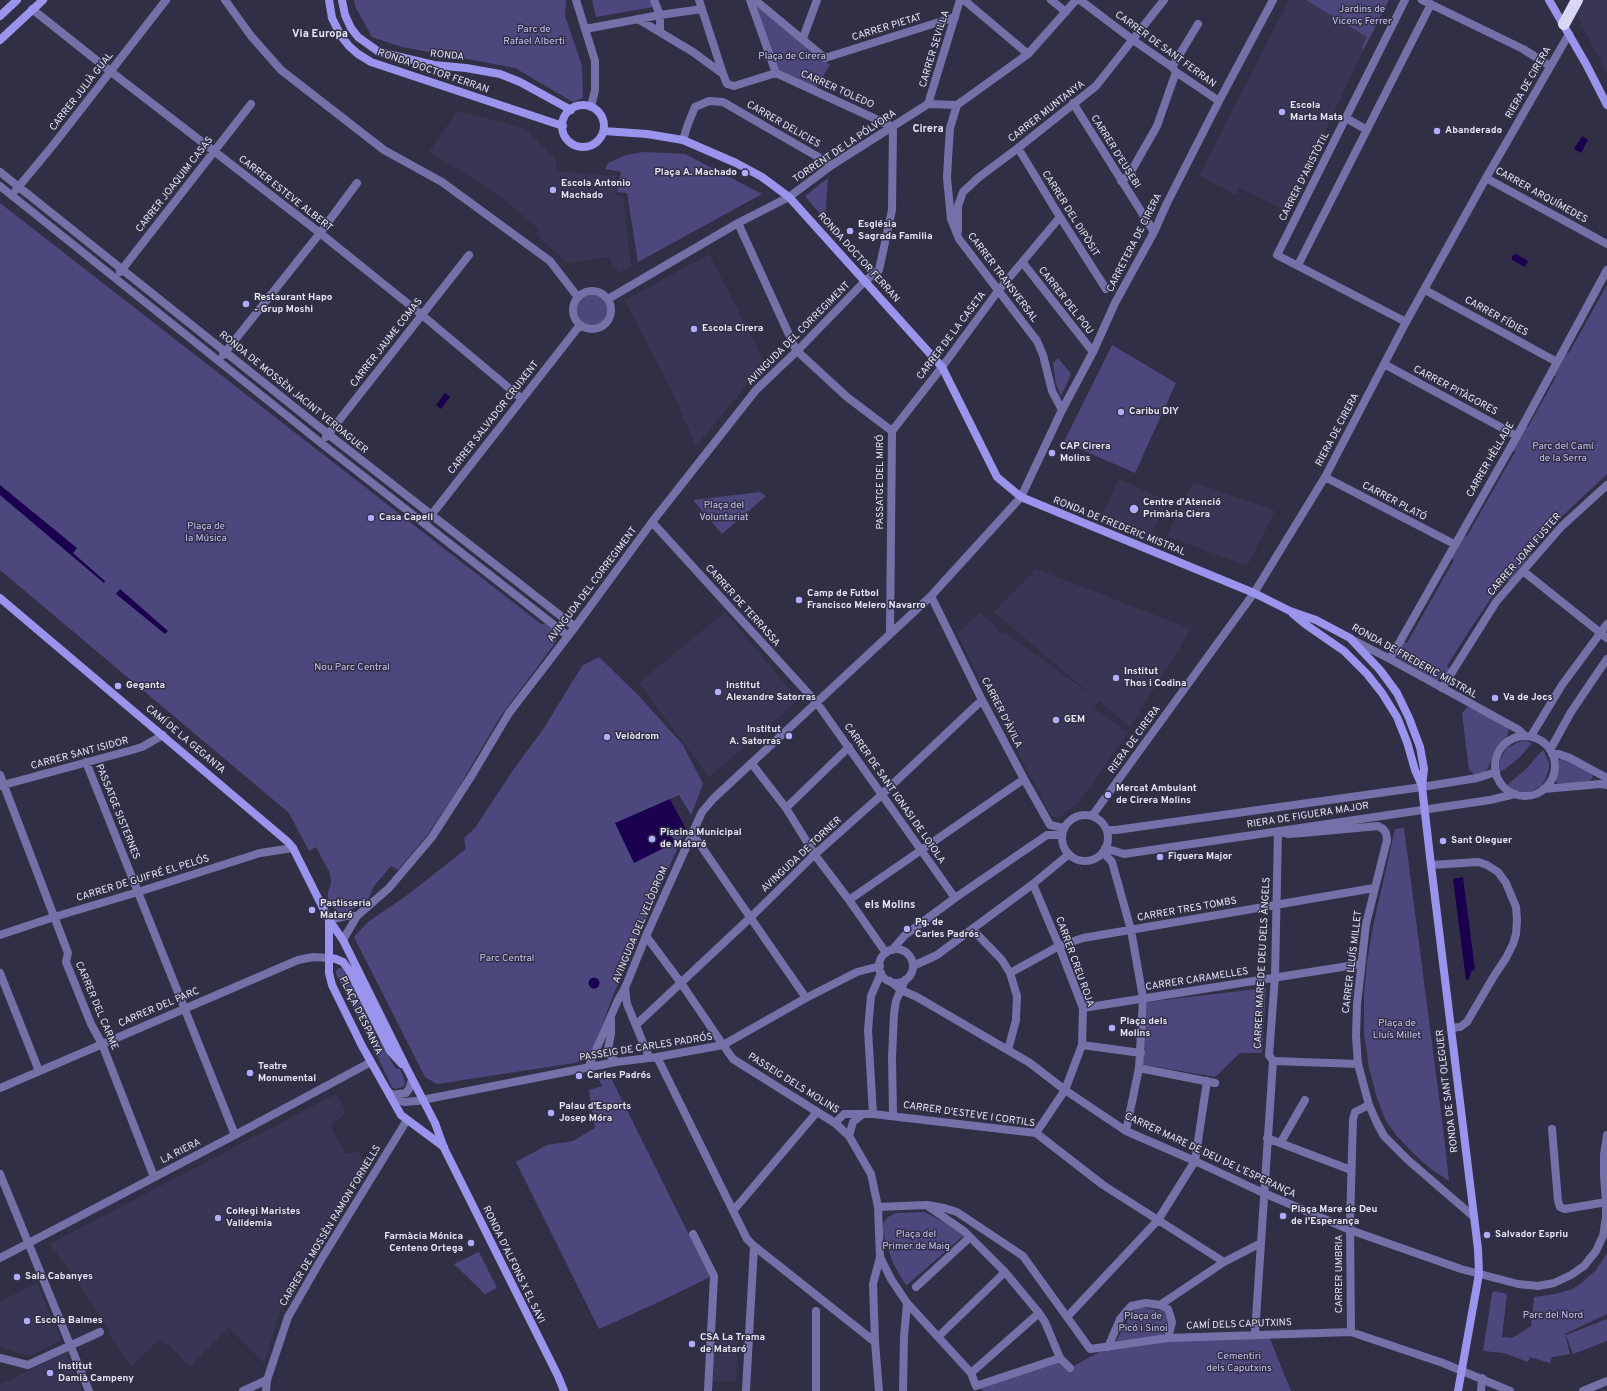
<!DOCTYPE html>
<html>
<head>
<meta charset="utf-8">
<style>
	body { margin:0 }
	canvas { display:block; background:#302f46 }
</style>
</head>
<body>
<canvas width="1607" height="1391"></canvas>
<script>
const ctx = document.querySelector('canvas').getContext('2d');
ctx.lineJoin = 'round';
function fill(path, color) {
  ctx.fillStyle = color;
  ctx.fill(path, 'evenodd');
}
function toPath(rows) {
  const path = new Path2D();
  for (const r of rows) {
    if (r.length === 3) {
      path.moveTo(r[0] + r[2], r[1]);
      path.arc(r[0], r[1], r[2], 0, 2 * Math.PI);
      continue;
    }
    path.moveTo(r[0], r[1]);
    for (let i = 2; i < r.length; i += 2) path.lineTo(r[i], r[i + 1]);
  }
  return path;
}
function trace(path, color, width, dash) {
  ctx.strokeStyle = color;
  ctx.lineWidth = width;
  ctx.lineCap = dash ? 'butt' : 'round';
  ctx.setLineDash(dash || []);
  ctx.stroke(path);
}
function drawText(font, color, halo, rows, align = 'center') {
  ctx.font = font + ' Overpass,sans-serif';
  ctx.lineWidth = 3;
  ctx.setLineDash([]);
  ctx.textBaseline = 'middle';
  ctx.strokeStyle = halo;
  ctx.fillStyle = color;
  for (const [text, x, y, turn = 0] of rows) {
    ctx.save();
    ctx.translate(x, y);
    ctx.rotate((+turn || 0) * Math.PI / 180);
    ctx.textAlign = isNaN(turn) ? turn : align;
    if (halo) ctx.strokeText(text, 0, 0);
    ctx.fillText(text, 0, 0);
    ctx.restore();
  }
}
fill(toPath([
	[1289,0,1306,0,1367,37,1361,48,1364,49,1287,211,1239,187,1236,195,1199,176],
	[1582,0,1607,0,1607,73,1575,12],
	[457,111,506,123,525,129,556,160,555,171,616,176,615,195,623,196,631,266,618,273,609,257,567,263,536,234,540,230,502,198,484,185,429,152],
	[709,254,765,363,696,446,670,387,625,301],
	[1119,479,1167,501,1151,536,1101,517],
	[1193,482,1275,511,1247,566,1167,536],
	[1036,569,1191,629,1130,727,1099,701,1094,708,1128,733,1078,803,1059,818,1051,816,957,634,980,613,993,623,994,626,1002,635,1006,633,1094,697,994,612],
	[725,612,798,700,709,777,639,683],
	[336,1094,345,1110,342,1117,333,1122,332,1129,345,1153,350,1154,358,1151,367,1167,315,1253,310,1252,302,1265,292,1273,264,1363,236,1335,229,1327,190,1366,168,1344,166,1346,159,1340,131,1366,108,1332,110,1330,81,1287,69,1268,62,1261,50,1244],
	[37,1283,61,1340,29,1356,0,1346,0,1302],
	[713,1339,738,1339,736,1381,711,1381],
	[67,1352,82,1391,0,1391,0,1385]
]), '#383654');
fill(toPath([
	[354,0,566,0,565,16,582,66,583,98,573,102,515,68,402,47,372,37,355,6],
	[592,0,650,0,653,7,596,17],
	[1306,0,1389,0,1364,49,1361,48,1367,37],
	[756,6,830,65,816,88,776,68],
	[644,152,685,154,762,194,638,262,627,193,617,192,621,172,605,169,608,163,626,155],
	[828,178,825,220,805,196],
	[0,203,541,624,546,624,555,631,557,637,555,643,500,717,456,792,428,834,398,870,391,866,374,886,368,900,344,914,338,915,328,899,328,892,331,883,330,873,316,847,309,851,289,813,0,570],
	[1607,285,1607,474,1558,520,1530,550,1532,553,1509,581,1506,579,1489,601,1467,634,1447,666,1450,668,1445,677,1442,680,1436,680,1400,659,1398,656,1398,651,1404,642,1407,643,1454,560,1450,558,1463,534,1467,536,1515,452,1511,449,1524,425,1528,427,1556,377,1552,375,1566,352,1569,353],
	[592,310,15],
	[1112,345,1176,383,1135,473,1064,442],
	[1058,358,1071,374,1061,396,1056,384,1053,363],
	[760,492,766,496,722,534,693,500],
	[599,657,639,696,683,745,703,784,691,815,679,795,670,799,686,829,614,993,592,1052,587,1059,574,1063,437,1084,425,1077,354,937,368,922,406,896,466,849,464,838,475,828,511,773,544,728,582,666],
	[1468,706,1506,726,1509,731,1507,736,1495,750,1488,768,1484,772,1477,776,1469,770,1462,713],
	[1526,741,1532,743,1519,758,1505,769,1499,772,1500,759,1507,748,1519,742],
	[1543,750,1549,762,1549,768,1545,781,1541,786,1529,792,1523,792,1516,791,1507,785,1525,770],
	[1562,758,1565,759,1591,773,1593,776,1592,779,1589,781,1558,784,1555,779,1558,771,1558,761],
	[1404,828,1444,1136,1449,1181,1431,1169,1413,1153,1397,1136,1386,1121,1377,1098,1369,1068,1364,1032,1364,996,1367,962,1374,922,1395,829],
	[339,968,345,969,376,1034,368,1039,336,974,336,971],
	[1266,988,1262,1053,1240,1053,1215,1077,1141,1064,1147,1002],
	[380,1041,395,1068,400,1069,405,1082,404,1086,400,1088,395,1089,392,1087,372,1045],
	[610,1076,710,1277,661,1301,599,1329,516,1162,547,1145,573,1141,595,1128,589,1090,602,1086,598,1078],
	[925,1212,956,1229,963,1234,963,1236,907,1285,905,1284,893,1263,883,1233,883,1224,888,1217,896,1213],
	[479,1252,497,1288,485,1294,454,1264],
	[1607,1253,1607,1314,1565,1334,1570,1354,1552,1357,1550,1363,1530,1357,1528,1362,1504,1353,1483,1351,1492,1293,1494,1291,1507,1294,1502,1337,1512,1338,1531,1326,1534,1297,1555,1294,1573,1289,1580,1284,1596,1270],
	[1141,1307,1163,1311,1168,1320,1164,1335,1116,1341,1134,1309],
	[1607,1319,1607,1341,1573,1354,1566,1335],
	[1268,1334,1291,1391,984,1391,976,1386,1060,1358,1070,1368,1108,1347,1143,1341]
]), '#4c487e');
fill(toPath([
	[1582,136,1588,140,1581,153,1574,149],
	[1516,254,1528,261,1525,267,1512,260,1512,256],
	[445,393,450,397,441,409,436,405],
	[0,485,77,548,73,553,105,581,104,583,0,495],
	[120,589,168,631,165,634,116,594],
	[670,799,686,829,672,836,674,843,634,863,615,823],
	[1463,877,1475,969,1471,972,1469,979,1466,980,1453,879],
	[594,983,5.5]
]), '#1a004f');
trace(toPath([
	[225,0,251,36,281,70,384,150,442,182,550,261,577,296],
	[576,0,595,61,595,90,591,107],
	[654,0,660,15,660,31],
	[699,0,723,74],
	[750,0,776,73],
	[755,0,825,58,955,17],
	[964,0,1028,54],
	[1051,0,1066,12],
	[1080,0,1133,40,1172,67,1176,72,1219,101],
	[1405,0,1277,255,1406,322],
	[1422,0,1523,49,1550,66],
	[32,9,110,71,320,233,422,315,522,399],
	[585,29,660,15,702,9],
	[803,38,817,0],
	[1172,67,1198,24],
	[1073,103,1154,232],
	[928,104,960,0],
	[957,105,950,128,948,158,947,178,951,219,959,239,1037,341,1043,355,1052,391,1062,410],
	[1346,118,1367,130],
	[683,140,688,124,695,107,709,101,723,102,832,165],
	[1018,148,1060,217,1106,289],
	[0,172,328,434,575,627],
	[1486,178,1607,244],
	[1121,181,1129,175,1157,126,1176,72],
	[0,186,321,443,568,636],
	[16,190,54,144,166,0],
	[738,223,796,350,847,397,892,431,890,634],
	[958,231,958,206,963,192,978,178,1018,148,1096,86,1164,0],
	[1023,263,1093,352],
	[1298,265,1431,4],
	[120,272,251,104],
	[1425,290,1557,362],
	[592,310,19],
	[608,299,738,223,789,197,832,165,928,104,957,105,1028,54,1076,0],
	[223,355,320,233,357,183],
	[1384,364,1517,436],
	[892,431,942,367,998,291,1060,217],
	[326,437,469,255],
	[1325,477,1454,544],
	[429,518,580,325],
	[652,522,817,703,955,898],
	[1523,571,1607,638],
	[931,596,982,700,1024,779,1050,825,1064,828],
	[1351,639,1390,659,1519,730,1525,736],
	[1390,659,1517,436,1607,270],
	[1442,688,1496,602,1561,527,1607,485],
	[1531,736,1562,685,1607,624],
	[1525,766,30],
	[1550,750,1571,712,1607,659],
	[1552,754,1559,754,1570,758,1607,778],
	[86,762,235,1135],
	[752,764,786,808,815,855,849,900,886,953],
	[0,775,68,953,66,962,91,1024,102,1044,154,1177],
	[0,786,132,750,142,747,163,735],
	[1544,789,1600,784,1607,785],
	[786,808,849,747],
	[1085,838,23],
	[1092,816,1254,593,1325,477,1406,322,1486,178,1569,34],
	[1107,830,1116,830,1422,787,1477,778,1496,772],
	[692,833,806,998],
	[1105,848,1124,854,1490,800,1515,794],
	[1103,852,1112,862,1131,930,1143,998,1139,1068,1126,1131],
	[1431,865,1478,862,1487,865,1498,872,1506,883,1516,907,1517,920,1516,934,1513,944,1506,958,1494,976,1467,1022,1460,1027,1451,1028],
	[1033,884,1059,946,1083,1008,1082,1045,1065,1090,1036,1133],
	[849,900,1024,779],
	[329,920,346,916,357,916],
	[972,929,1002,960,1010,973,1017,996,1016,1020,1008,1050],
	[0,935,54,917,138,892,260,853,293,848],
	[646,936,681,983,723,1045,733,1059,835,1123,849,1136,871,1174,878,1207,880,1257,873,1284,875,1342,879,1391],
	[343,940,357,916,389,888,432,837,472,775,509,713,575,627,652,522,756,390,799,349,865,281,879,270,892,210,893,127,776,73,734,86,727,84,723,74,693,52,638,19],
	[896,966,17],
	[892,950,905,935,955,898,1047,835,1062,835],
	[913,966,937,955,1033,884,1069,854],
	[0,973,39,1071],
	[1010,973,1059,946,1083,938,1374,888],
	[890,981,901,990,917,997,1030,1063,1065,1090,1126,1131,1195,1161,1257,1190,1350,1230,1461,1269,1518,1284,1538,1286,1554,1283,1571,1275,1584,1266,1596,1251,1603,1236,1606,1217,1606,1202,1604,1176,1604,1155,1607,1135],
	[625,988,627,1004,649,1057],
	[1083,1008,1361,964],
	[611,1020,611,1034,608,1049,610,1055,616,1062],
	[636,1025,751,917,812,857,877,799,982,700],
	[1082,1045,1141,1053],
	[657,1057,747,1239,754,1246,875,1342],
	[1273,1061,1358,1064],
	[588,1068,618,1000,625,988,646,936,702,812,714,798,931,596,1021,497,1062,410,1093,352,1115,303,1154,232,1167,203,1219,101,1273,0],
	[1139,1068,1215,1083],
	[0,1088,298,960,313,957,329,958],
	[389,1092,398,1100,404,1102,417,1101,616,1062,657,1057,723,1045,806,998,857,972,880,966],
	[392,1095,406,1093,409,1089,412,1080],
	[873,1114,868,1030,871,996,881,973],
	[893,1115,892,1057,894,1014,896,1001,905,980],
	[835,1123,844,1114,873,1114,1036,1133,1103,1185,1224,1262],
	[1552,1129,1558,1201,1560,1207,1565,1209,1606,1202],
	[849,1136,853,1122,863,1114],
	[1267,1138,1351,1170],
	[1281,1142,1305,1100],
	[0,1174,89,1391],
	[878,1207,927,1205,944,1208,957,1212,1023,1256,1090,1349,1168,1338,1351,1332,1443,1363,1510,1391],
	[929,1207,964,1231,1005,1272,1039,1313,1045,1322,1060,1358,1070,1368],
	[733,1211,817,1112],
	[693,1234,714,1276,708,1391],
	[880,1257,891,1279,907,1303,971,1373,976,1386],
	[0,1258,235,1135,371,1062],
	[916,1287,970,1237],
	[1160,1305,1224,1262,1261,1243],
	[816,1311,816,1391],
	[1068,1316,1158,1220,1195,1161,1207,1081],
	[1351,1332,1350,1222,1353,1119,1355,1112,1369,1105],
	[1255,1334,1273,1061,1269,1055,1275,977,1278,831,1288,834,1303,833,1378,826,1383,829,1386,833,1387,840,1366,924,1357,1004,1356,1036,1358,1064,1369,1105,1377,1123,1384,1136,1408,1160,1474,1217],
	[938,1337,1005,1272],
	[1108,1347,1120,1319,1131,1306,1146,1303,1160,1305,1168,1309,1172,1322,1168,1338],
	[0,1358,28,1365,100,1332],
	[971,1373,1039,1313],
	[976,1386,1060,1358],
	[243,1391,267,1380],
	[266,1391,267,1380,288,1317,319,1263,407,1120],
	[746,1391,754,1246],
	[903,1391,904,1337,907,1303],
	[1481,1391,1482,1378],
	[1583,1391,1607,1381]
]), '#7471a9', 8);
trace(toPath([
	[329,0,332,18,341,36,349,46,358,54,371,62,563,126],
	[342,0,345,15,351,28,358,37,379,52,434,65,466,68,500,74,520,82,571,110],
	[1549,0,1586,64,1607,105],
	[0,16,17,0],
	[0,40,43,0],
	[583,126,21],
	[604,131,647,134,683,140,736,163,762,177,789,197,942,367,997,477,1021,497,1254,593,1290,611,1316,620,1350,638,1380,670,1397,693,1409,718,1420,747,1424,769,1422,787,1431,865,1478,1249,1479,1274,1458,1391],
	[0,598,288,842,293,848,329,920,343,940,406,1067,435,1123,444,1148,558,1376,564,1391],
	[1293,614,1305,624,1344,651,1367,674,1382,693,1397,717,1407,742,1415,770,1422,786],
	[329,920,329,973,332,985,362,1046,401,1115,444,1147],
	[329,958,336,959,343,962,352,974],
	[349,970,390,1051,402,1064]
]), '#9a94ec', 8);
trace(toPath([
	[1564,24,1577,0]
]), '#d9d8f4', 12);
for (const [x, y, r, color] of [
	[1282,112,4,"#b1adfa"],
	[1437,131,4,"#b1adfa"],
	[745,173,4,"#b1adfa"],
	[553,190,4,"#b1adfa"],
	[850,231,4,"#b1adfa"],
	[246,304,4,"#b1adfa"],
	[694,329,4,"#b1adfa"],
	[1121,412,4,"#b1adfa"],
	[1052,453,4,"#b1adfa"],
	[1134,509,5,"#b1adfa"],
	[371,518,4,"#b1adfa"],
	[799,600,4,"#b1adfa"],
	[1116,678,4,"#b1adfa"],
	[118,686,4,"#b1adfa"],
	[718,692,4,"#b1adfa"],
	[1495,698,4,"#b1adfa"],
	[1056,720,4,"#b1adfa"],
	[789,736,4,"#b1adfa"],
	[607,737,4,"#b1adfa"],
	[1108,795,4,"#b1adfa"],
	[652,839,4,"#b1adfa"],
	[1443,841,4,"#b1adfa"],
	[1160,857,4,"#b1adfa"],
	[312,910,4,"#b1adfa"],
	[907,929,4,"#b1adfa"],
	[1112,1028,4,"#b1adfa"],
	[250,1073,4,"#b1adfa"],
	[579,1076,4,"#b1adfa"],
	[551,1113,4,"#b1adfa"],
	[1283,1216,4,"#b1adfa"],
	[218,1218,4,"#b1adfa"],
	[1487,1235,4,"#b1adfa"],
	[471,1243,4,"#b1adfa"],
	[17,1277,4,"#b1adfa"],
	[27,1321,4,"#b1adfa"],
	[692,1344,4,"#b1adfa"],
	[50,1373,4,"#b1adfa"]
]) {
  const dot = new Path2D();
  dot.arc(x, y, r, 0, 2 * Math.PI);
  ctx.fillStyle = color;
  ctx.fill(dot);
  trace(dot, '#302f46', 1.5);
}
drawText('10px', '#c3c2ef', '#302f46', [
	["Jardins de",1362,10],
	["Vicenç Ferrer",1362,22],
	["Parc de",534,30],
	["Rafael Alberti",534,42],
	["Plaça de Cirera",792,57],
	["Parc del Camí",1563,447],
	["de la Serra",1563,459],
	["Plaça del",724,506],
	["Voluntariat",724,518],
	["Plaça de",206,527],
	["la Música",206,539],
	["Nou Parc Central",352,668],
	["Parc Central",507,959],
	["Plaça de",1397,1024],
	["Lluís Millet",1397,1036],
	["Plaça del",916,1235],
	["Primer de Maig",916,1247],
	["Parc del Nord",1553,1316],
	["Plaça de",1143,1317],
	["Picó i Sinoi",1143,1329],
	["Cementiri",1239,1357],
	["dels Caputxins",1239,1369]
]);
drawText('10px', '#e5e5f5', '#302f46', [
	["CARRER PIETAT",887,28,-17],
	["CARRER SEVILLA",935,49,-73],
	["CARRER DE SANT FERRAN",1165,50,36],
	["RONDA",447,56,6],
	["RONDA DOCTOR FERRAN",433,72,19],
	["RIERA DE CIRERA",1529,83,-60],
	["CARRER TOLEDO",837,90,24],
	["CARRER JULIÀ GUAL",82,92,-52],
	["CARRER MUNTANYA",1047,112,-38],
	["CARRER DELICIES",783,125,30],
	["TORRENT DE LA PÓLVORA",845,147,-34],
	["CARRER D'EUSEBI",1115,152,58],
	["CARRER D'ARISTÒTIL",1305,177,-63],
	["CARRER JOAQUIM CASAS",175,185,-52],
	["CARRER ESTEVE ALBERT",285,194,38],
	["CARRER ARQUÍMEDES",1541,196,29],
	["CARRER DEL DIPÒSIT",1070,214,58],
	["CARRETERA DE CIRERA",1135,243,-63],
	["RONDA DOCTOR FERRAN",858,258,48],
	["CARRER TRANSVERSAL",1002,278,53],
	["CARRER DEL POU",1065,301,52],
	["CARRER FÍDIES",1496,317,29],
	["AVINGUDA DEL CORREGIMENT",799,334,-45],
	["CARRER DE LA CASETA",952,336,-53],
	["CARRER JAUME COMAS",387,343,-52],
	["CARRER PITÀGORES",1455,391,28],
	["RONDA DE MOSSÈN JACINT VERDAGUER",293,393,39],
	["CARRER SALVADOR CRUIXENT",494,418,-52],
	["RIERA DE CIRERA",1338,430,-62],
	["CARRER HÈL·LADE",1491,460,-60],
	["PASSATGE DEL MIRÓ",881,482,-90],
	["CARRER PLATÓ",1394,502,28],
	["RONDA DE FREDERIC MISTRAL",1119,527,22],
	["CARRER JOAN FUSTER",1525,555,-49],
	["AVINGUDA DEL CORREGIMENT",593,585,-53],
	["CARRER DE TERRASSA",742,606,48],
	["RONDA DE FREDERIC MISTRAL",1414,662,29],
	["CARRER D'ÀVILA",1001,713,63],
	["CAMÍ DE LA GEGANTA",185,740,40],
	["RIERA DE CIRERA",1135,740,-54],
	["CARRER SANT ISIDOR",80,754,-15],
	["CARRER DE SANT IGNASI DE LOIOLA",894,794,55],
	["PASSATGE SISTERNES",117,812,68],
	["RIERA DE FIGUERA MAJOR",1308,816,-9],
	["AVINGUDA DE TORNER",802,855,-43],
	["CARRER DE GUIFRÉ EL PELÓS",143,879,-17],
	["CARRER TRES TOMBS",1187,910,-10],
	["AVINGUDA DEL VELÒDROM",641,925,-67],
	["CARRER CREU ROJA",1074,962,70],
	["CARRER LLUÍS MILLET",1353,962,-83],
	["CARRER MARE DE DEU DELS ÀNGELS",1263,963,-87],
	["CARRER CARAMELLES",1197,980,-9],
	["CARRER DEL CARME",96,1006,67],
	["CARRER DEL PARC",159,1008,-23],
	["PLAÇA D'ESPANYA",360,1016,64],
	["PASSEIG DE CARLES PADRÓS",646,1048,-9],
	["PASSEIG DELS MOLINS",793,1084,32],
	["RONDA DE SANT OLEGUER",1448,1091,-97],
	["CARRER D'ESTEVE I CORTILS",969,1115,8],
	["LA RIERA",181,1152,-27],
	["CARRER MARE DE DEU DE L'ESPERANÇA",1210,1156,25],
	["CARRER DE MOSSÈN RAMON FORNELLS",331,1226,-59],
	["RONDA D'ALFONS X EL SAVI",513,1265,64],
	["CARRER UMBRIA",1340,1274,-90],
	["CAMÍ DELS CAPUTXINS",1239,1325,-2]
]);
drawText('bold 10px', '#e5e5f5', '#302f46', [
	["Escola",1290,106],
	["Marta Mata",1290,118],
	["Abanderado",1445,131],
	["Plaça A. Machado",737,173,"right"],
	["Escola Antonio",561,184],
	["Machado",561,196],
	["Església",858,225],
	["Sagrada Familia",858,237],
	["Restaurant Hapo",254,298],
	["- Grup Moshi",254,310],
	["Escola Cirera",702,329],
	["Caribu DIY",1129,412],
	["CAP Cirera",1060,447],
	["Molins",1060,459],
	["Centre d'Atenció",1143,503],
	["Primària Ciera",1143,515],
	["Casa Capell",379,518],
	["Camp de Futbol",807,594],
	["Francisco Melero Navarro",807,606],
	["Institut",1124,672],
	["Thos i Codina",1124,684],
	["Geganta",126,686],
	["Institut",726,686],
	["Alexandre Satorras",726,698],
	["Va de Jocs",1503,698],
	["GEM",1064,720],
	["Institut",781,730,"right"],
	["A. Satorras",781,742,"right"],
	["Velòdrom",615,737],
	["Mercat Ambulant",1116,789],
	["de Cirera Molins",1116,801],
	["Piscina Municipal",660,833],
	["de Mataró",660,845],
	["Sant Oleguer",1451,841],
	["Figuera Major",1168,857],
	["Pastisseria",320,904],
	["Mataró",320,916],
	["Pg. de",915,923],
	["Carles Padrós",915,935],
	["Plaça dels",1120,1022],
	["Molins",1120,1034],
	["Teatre",258,1067],
	["Monumental",258,1079],
	["Carles Padrós",587,1076],
	["Palau d'Esports",559,1107],
	["Josep Móra",559,1119],
	["Plaça Mare de Deu",1291,1210],
	["de l'Esperança",1291,1222],
	["Col·legi Maristes",226,1212],
	["Valldemia",226,1224],
	["Salvador Espriu",1495,1235],
	["Farmàcia Mónica",463,1237,"right"],
	["Centeno Ortega",463,1249,"right"],
	["Sala Cabanyes",25,1277],
	["Escola Balmes",35,1321],
	["CSA La Trama",700,1338],
	["de Mataró",700,1350],
	["Institut",58,1367],
	["Damià Campeny",58,1379]
], 'left');
drawText('bold 11px', '#e5e5f5', '#302f46', [
	["Via Europa",320,35],
	["Cirera",928,130],
	["els Molins",890,906]
]);
</script>
</body>
</html>
